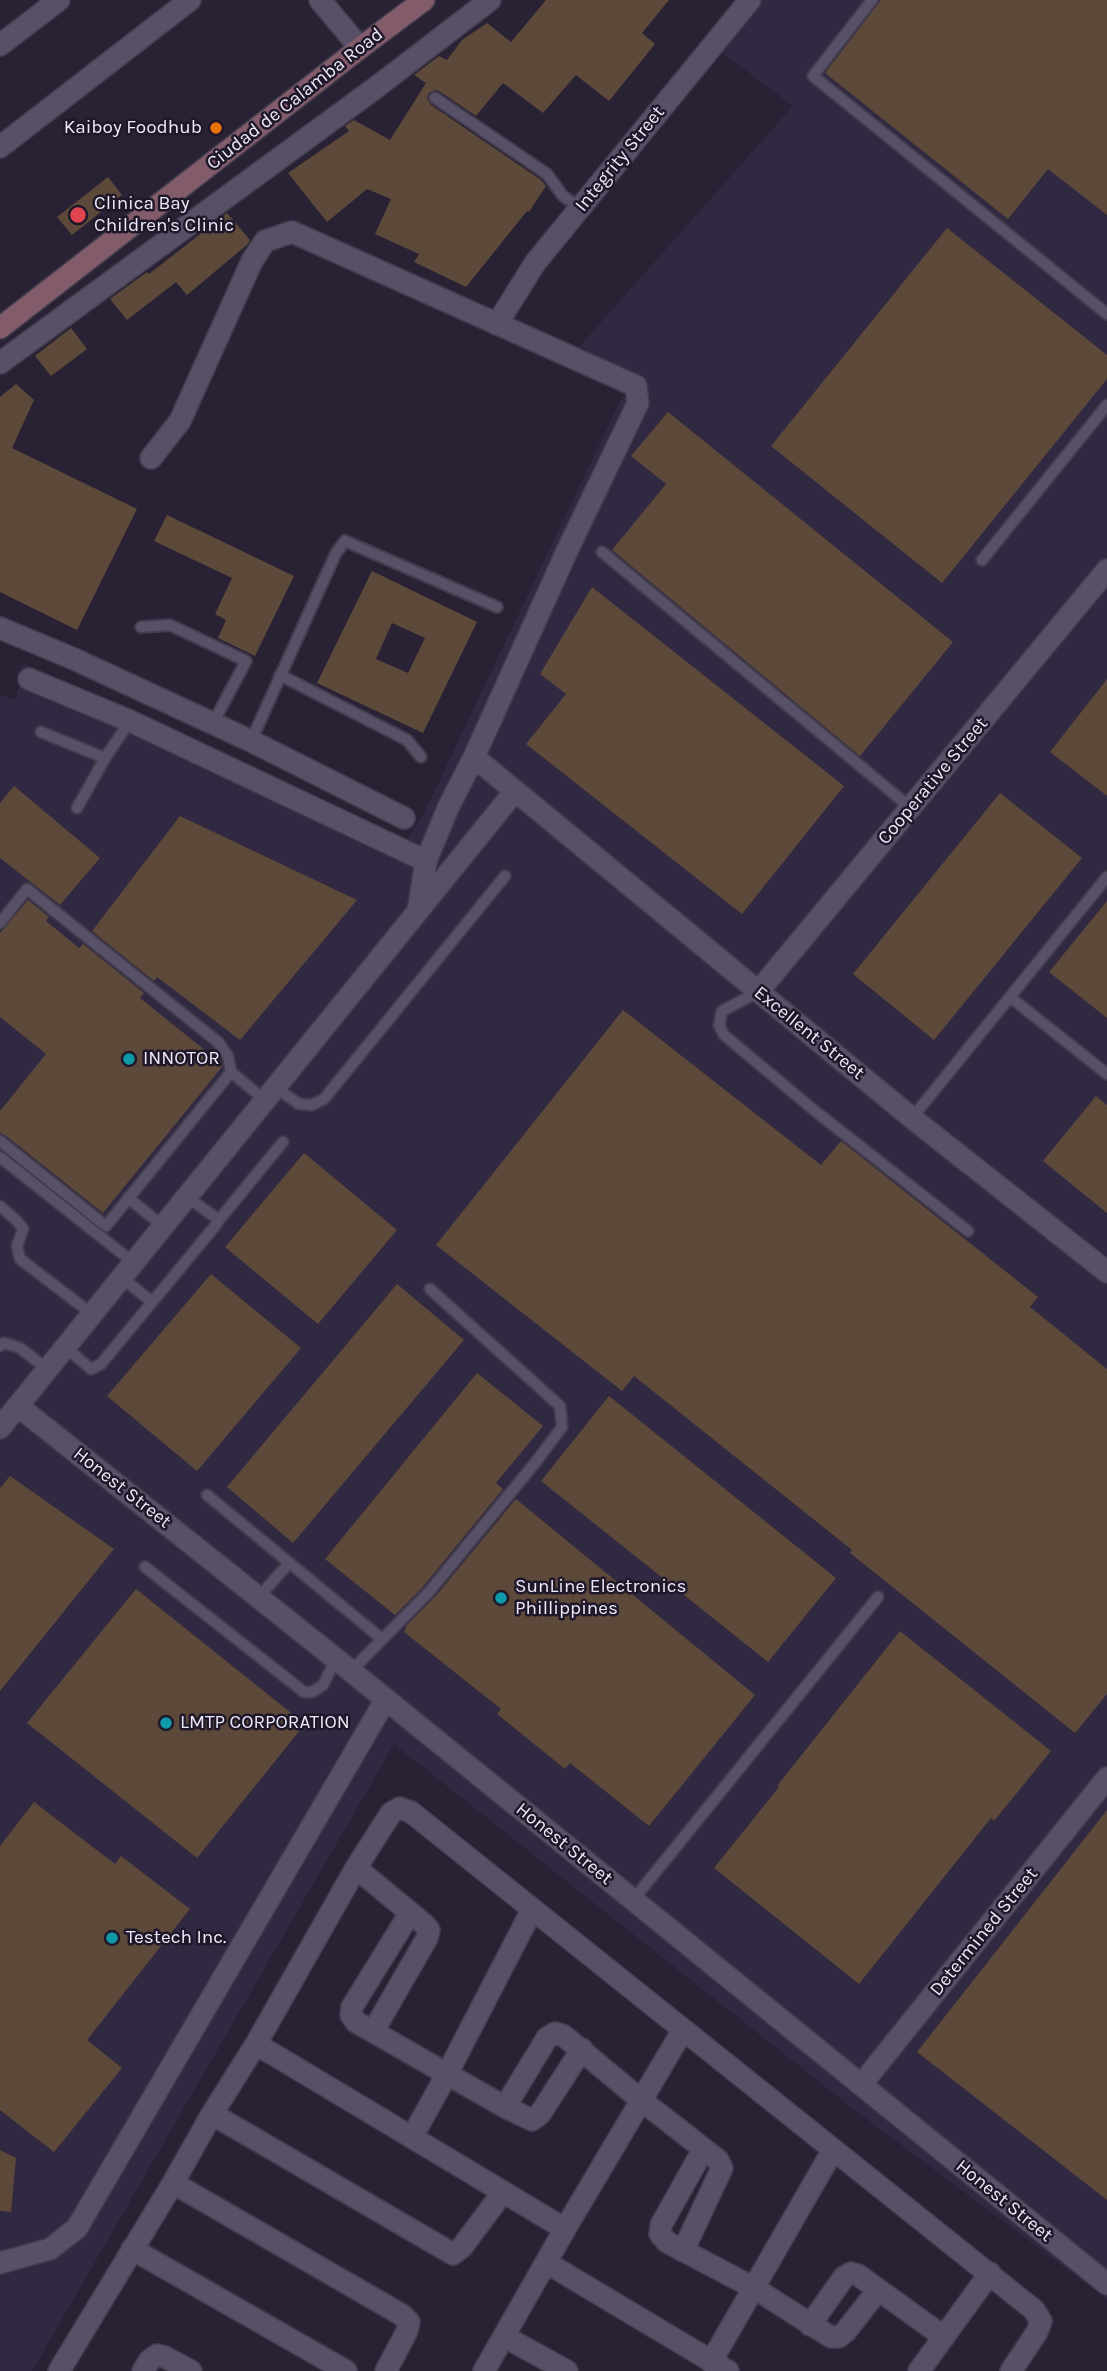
<!DOCTYPE html>
<html>
<head>
<meta charset="utf-8">
<style>
	body { margin:0 }
	canvas { display:block; background:#292235 }
</style>
</head>
<body>
<canvas width="1107" height="2371"></canvas>
<script>
const ctx = document.querySelector('canvas').getContext('2d');
ctx.lineJoin = 'round';
function fill(path, color) {
  ctx.fillStyle = color;
  ctx.fill(path, 'evenodd');
}
function toPath(rows) {
  const path = new Path2D();
  for (const r of rows) {
    path.moveTo(r[0], r[1]);
    for (let i = 2; i < r.length; i += 2) path.lineTo(r[i], r[i + 1]);
  }
  return path;
}
function trace(path, color, width, dash) {
  ctx.strokeStyle = color;
  ctx.lineWidth = width;
  ctx.lineCap = dash ? 'butt' : 'round';
  ctx.setLineDash(dash || []);
  ctx.stroke(path);
}
function drawText(font, color, halo, rows, align = 'center') {
  ctx.font = font + ' Karla,sans-serif';
  ctx.lineWidth = 5;
  ctx.setLineDash([]);
  ctx.textBaseline = 'middle';
  ctx.strokeStyle = halo;
  ctx.fillStyle = color;
  for (const [text, x, y, turn = 0] of rows) {
    ctx.save();
    ctx.translate(x, y);
    ctx.rotate((+turn || 0) * Math.PI / 180);
    ctx.textAlign = isNaN(turn) ? turn : align;
    if (halo) ctx.strokeText(text, 0, 0);
    ctx.fillText(text, 0, 0);
    ctx.restore();
  }
}
fill(toPath([
	[760,0,1107,0,1107,2299,852,2108,394,1744,32,2371,0,2371,0,695,16,700,23,664,407,839,425,811,621,399,642,383,580,346,793,106,719,50]
]), '#312841');
fill(toPath([
	[546,0,669,0,642,33,655,44,609,101,576,75,543,113,503,83,476,116,439,91,435,90,429,93,427,98,431,105,541,180,546,186,529,212,527,211,466,287,414,262,419,254,375,234,391,199,367,189,327,222,288,173,349,131,345,126,354,120,390,140,426,83,414,75,439,56,447,60,462,40,487,23,511,42],
	[881,0,1107,0,1107,215,1048,169,1008,219,825,73],
	[108,177,122,195,72,235,57,217],
	[227,213,250,240,248,244,187,295,176,282,127,320,110,299,147,272,149,274],
	[947,228,1107,355,1107,379,942,583,771,446],
	[71,328,87,349,51,376,35,356],
	[16,384,34,400,12,448,137,509,77,630,0,592,0,397],
	[668,412,953,642,860,756,612,550,666,484,631,456],
	[167,515,294,576,255,656,218,638,226,620,215,614,232,578,154,541],
	[372,571,477,622,423,733,317,683],
	[392,623,425,638,408,673,376,659],
	[592,587,844,786,742,914,526,744,566,694,540,674],
	[1107,679,1107,796,1050,752],
	[14,786,100,858,60,905,0,858,0,803],
	[1000,793,1082,858,934,1040,853,974],
	[180,816,357,900,240,1040,157,977,154,981,92,931],
	[28,900,49,917,46,921,79,948,83,944,144,993,140,998,221,1063,222,1067,103,1213,5,1135,0,1133,0,1111,46,1054,0,1017,0,933],
	[1107,901,1107,1018,1049,972],
	[623,1010,821,1165,841,1141,1038,1297,1030,1307,1107,1369,1107,1694,1075,1733,850,1553,852,1550,634,1376,622,1391,436,1245],
	[1096,1096,1107,1105,1107,1213,1043,1161],
	[304,1153,397,1230,318,1324,225,1247],
	[211,1274,301,1348,197,1471,107,1396],
	[397,1284,464,1340,293,1543,227,1487],
	[477,1373,543,1426,496,1483,503,1489,422,1588,395,1615,325,1559],
	[609,1396,836,1578,768,1662,541,1481],
	[10,1476,114,1549,0,1691,0,1488],
	[516,1499,755,1695,649,1826,570,1763,565,1769,497,1714,501,1709,404,1632,407,1625,434,1598],
	[136,1589,305,1724,197,1858,27,1723],
	[900,1631,1051,1751,994,1821,991,1818,859,1984,714,1868,779,1787,777,1786],
	[34,1802,115,1864,121,1856,190,1909,87,2040,122,2068,54,2152,0,2110,0,1846],
	[1107,1810,1107,2200,917,2052],
	[0,2150,16,2158,11,2212,0,2211]
]), '#5d493a');
const lane = toPath([
	[872,0,813,76,1107,314],
	[435,98,547,174,563,196,580,208],
	[602,552,911,808],
	[982,560,1107,405],
	[141,627,170,625,246,661,213,723],
	[280,675,407,740,421,757],
	[41,732,105,758],
	[251,741,336,553,345,541,497,607],
	[77,808,105,758,130,721],
	[0,923,27,889,218,1042,228,1056,231,1072,265,1100],
	[758,992,722,1011,719,1025,724,1035,815,1111,968,1231],
	[1010,997,1107,1074],
	[276,1088,299,1104,312,1105,324,1099,505,876],
	[912,1118,1107,877],
	[0,1141,106,1226,231,1072],
	[0,1157,134,1263],
	[128,1198,163,1226],
	[0,1206,17,1221,23,1229,17,1246,20,1259,92,1314],
	[219,1220,283,1142],
	[121,1277,152,1302],
	[0,1346,4,1343,20,1348,47,1369],
	[65,1347,91,1369,101,1364,215,1226,219,1220,187,1197],
	[207,1495,382,1639],
	[145,1567,304,1692,312,1692,323,1685,336,1659],
	[258,1598,289,1563],
	[351,1671,428,1593,535,1463,562,1427,560,1406,430,1289],
	[633,1900,878,1597]
]);
const street = toPath([
	[320,0,360,48],
	[0,45,59,0],
	[0,147,190,0],
	[497,324,535,263,750,0],
	[0,363,374,89,490,0],
	[151,458,180,421,252,261,265,241,292,232,636,386,638,403,567,551,474,757,448,808,426,861,418,911],
	[0,628,74,659,251,741,404,818],
	[29,679,130,721,426,861],
	[474,757,912,1118,1107,1272],
	[758,992,1107,570],
	[18,1406,336,1659,1107,2284],
	[0,1428,515,791],
	[356,1868,424,1924,429,1930,427,1938,374,2030],
	[410,1913,352,2007,351,2015,356,2022,505,2107,547,2038,555,2033,564,2036,641,2100,718,2160,722,2168,683,2251],
	[256,2044,565,2229],
	[861,2085,1107,1778],
	[505,2107,532,2120,540,2114,582,2049],
	[212,2114,453,2254,462,2247,503,2192],
	[412,2137,447,2074,532,1910],
	[703,2150,661,2225,660,2234,667,2242,754,2288,831,2337,839,2337,846,2331,878,2290],
	[173,2183,402,2315,409,2322,407,2331,386,2371],
	[132,2249,346,2371],
	[0,2263,50,2249,77,2228,386,1699],
	[547,2263,728,2371],
	[810,2325,844,2277,851,2273,858,2275,944,2337],
	[505,2337,567,2371],
	[711,2362,833,2150],
	[59,2371,173,2183,212,2114,256,2044,356,1868,391,1813,400,1808,411,1812,1034,2310,1041,2321,1037,2332,1011,2371],
	[143,2371,150,2360,157,2355,165,2357,191,2371],
	[484,2371,565,2229,683,2030],
	[919,2371,990,2273]
]);
const secondary = toPath([
	[0,328,360,48,424,0]
]);
trace(lane, '#423c4c', 14);
trace(street, '#423c4c', 24);
trace(secondary, '#423c4c', 24);
trace(lane, '#585066', 10);
trace(street, '#585066', 21);
trace(secondary, '#825c6a', 21);
for (const [x, y, r, color] of [
	[216,128,7,"#e8710a"],
	[78,215,9,"#e0444e"],
	[129,1059,7,"#0f9aa8"],
	[501,1598,7,"#0f9aa8"],
	[166,1723,7,"#0f9aa8"],
	[112,1938,7,"#0f9aa8"]
]) {
  const dot = new Path2D();
  dot.arc(x, y, r, 0, 2 * Math.PI);
  ctx.fillStyle = color;
  ctx.fill(dot);
  trace(dot, '#1f182b', 2.5);
}
drawText('19px', '#ede9f6', '#1f182b', [
	["Ciudad de Calamba Road",295,99,-38],
	["Integrity Street",620,159,-51],
	["Cooperative Street",933,781,-50],
	["Excellent Street",809,1033,39],
	["Honest Street",122,1488,38],
	["Honest Street",564,1844,39],
	["Determined Street",984,1932,-51],
	["Honest Street",1004,2201,39]
]);
drawText('19px', '#ede9f6', '#1f182b', [
	["Kaiboy Foodhub",202,128,"right"],
	["Clinica Bay",94,204],
	["Children's Clinic",94,226],
	["INNOTOR",143,1059],
	["SunLine Electronics",515,1587],
	["Phillippines",515,1609],
	["LMTP CORPORATION",180,1723],
	["Testech Inc.",126,1938]
], 'left');
</script>
</body>
</html>
